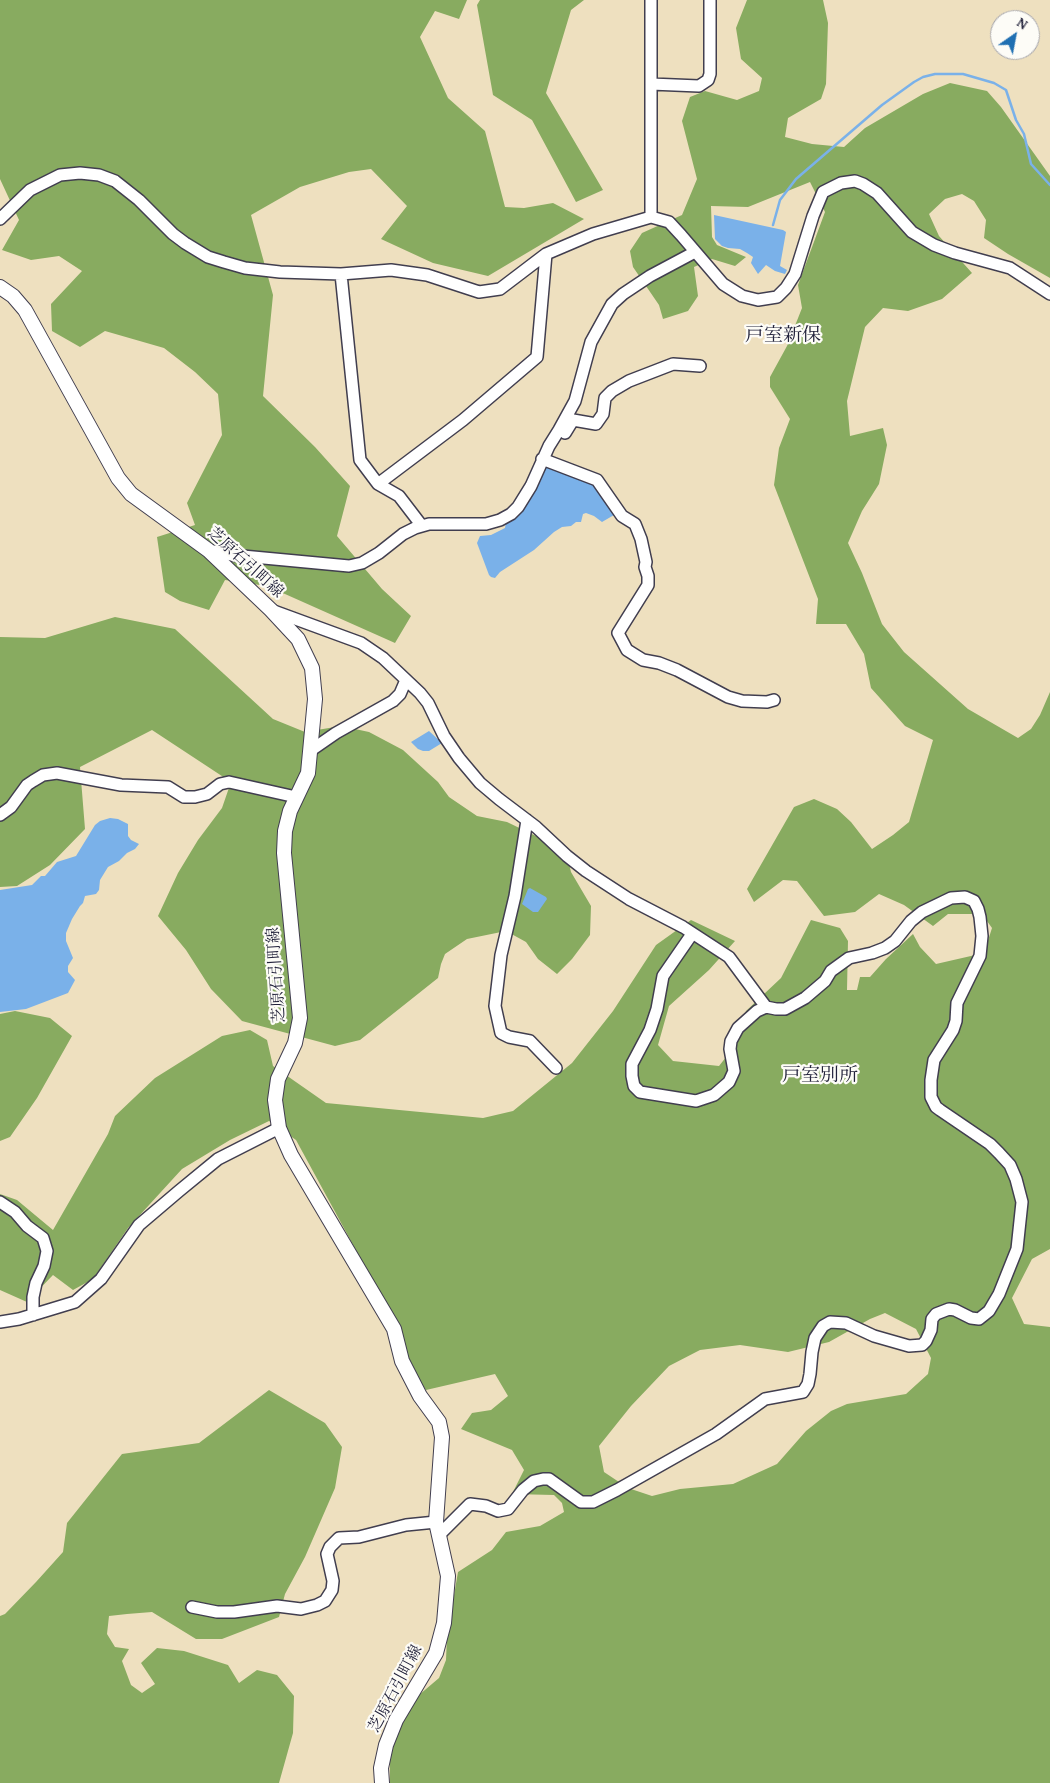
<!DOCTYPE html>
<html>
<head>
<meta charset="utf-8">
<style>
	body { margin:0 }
	#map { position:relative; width:1050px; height:1783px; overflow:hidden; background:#eee0bf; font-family:"Gentium Book Plus",serif }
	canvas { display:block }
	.north { position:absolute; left:990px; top:10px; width:50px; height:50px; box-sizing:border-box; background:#fdfcf7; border:1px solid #a5a5ac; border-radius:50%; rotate:33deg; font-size:14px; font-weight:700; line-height:20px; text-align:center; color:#22223b }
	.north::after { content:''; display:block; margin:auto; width:18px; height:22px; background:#1f6fb2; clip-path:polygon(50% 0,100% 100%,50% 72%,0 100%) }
</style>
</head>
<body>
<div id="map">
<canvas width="1050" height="1783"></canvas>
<div class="north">N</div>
</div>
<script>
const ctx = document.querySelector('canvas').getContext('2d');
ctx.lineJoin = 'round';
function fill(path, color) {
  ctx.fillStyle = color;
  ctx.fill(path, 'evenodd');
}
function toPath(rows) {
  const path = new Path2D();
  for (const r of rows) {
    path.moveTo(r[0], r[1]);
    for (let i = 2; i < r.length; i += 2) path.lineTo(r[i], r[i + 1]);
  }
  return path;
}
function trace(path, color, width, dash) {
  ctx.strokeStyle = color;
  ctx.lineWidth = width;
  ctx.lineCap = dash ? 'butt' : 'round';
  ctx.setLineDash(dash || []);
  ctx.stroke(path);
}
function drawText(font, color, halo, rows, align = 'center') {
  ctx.font = font + ' "Gentium Book Plus","Noto Serif JP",serif';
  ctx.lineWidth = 4.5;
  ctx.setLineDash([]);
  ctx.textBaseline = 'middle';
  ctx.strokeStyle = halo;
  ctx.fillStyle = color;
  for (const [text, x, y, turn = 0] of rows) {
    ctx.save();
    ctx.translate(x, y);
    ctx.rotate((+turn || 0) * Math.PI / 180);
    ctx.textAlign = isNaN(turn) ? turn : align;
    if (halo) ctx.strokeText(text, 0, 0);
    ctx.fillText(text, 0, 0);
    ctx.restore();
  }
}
fill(toPath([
	[0,0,467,0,459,19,435,11,420,37,448,98,485,131,505,207,524,208,553,203,584,219,488,276,433,263,381,239,407,206,371,169,349,172,300,187,251,215,273,295,263,396,315,447,350,486,337,536,382,589,411,616,395,643,285,594,260,585,225,580,209,610,180,601,165,592,157,537,195,525,187,503,222,435,218,394,195,372,164,348,105,331,80,347,52,331,51,304,82,271,59,256,31,260,2,250,19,220,0,179],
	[480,0,584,0,571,10,546,93,603,190,576,202,532,120,493,95,477,5],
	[747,0,823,0,828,23,826,84,821,99,788,118,785,137,812,144,844,147,865,128,923,94,950,83,987,91,1001,107,1050,176,1050,278,1008,254,984,238,986,220,974,201,962,194,945,199,929,214,939,236,972,273,942,299,908,311,883,308,865,327,847,401,850,436,883,428,887,445,879,484,862,511,848,543,862,573,882,624,904,652,968,709,1018,738,1031,729,1040,715,1050,692,1050,1249,1032,1259,1012,1298,1024,1324,1050,1327,1050,1783,390,1783,390,1756,399,1723,419,1695,439,1678,446,1660,447,1636,458,1572,492,1550,506,1532,540,1526,564,1512,562,1503,554,1495,512,1494,524,1470,512,1450,461,1429,472,1413,491,1410,508,1396,495,1374,426,1390,391,1341,364,1265,296,1140,269,1121,230,1140,182,1169,128,1228,93,1279,73,1290,53,1275,27,1302,0,1290,0,1194,17,1200,53,1230,108,1134,115,1116,155,1078,222,1036,250,1030,267,1040,273,1066,326,1103,483,1118,513,1111,572,1063,613,1011,656,945,691,920,735,941,709,970,669,1006,658,1045,673,1061,719,1066,734,1047,746,1011,781,978,811,920,840,928,848,941,847,990,857,990,860,977,870,977,886,959,913,934,920,947,936,964,984,953,992,928,982,914,948,914,933,926,904,905,879,894,855,912,824,916,797,881,783,880,754,902,747,889,794,807,814,799,837,809,851,822,872,849,893,835,909,822,933,740,905,726,871,688,864,654,846,624,816,624,818,599,774,485,779,448,790,419,770,387,770,377,787,346,802,308,798,285,825,212,810,182,748,207,711,206,712,237,717,245,746,257,735,266,712,259,694,267,698,296,688,311,663,319,659,305,633,267,630,251,642,233,682,215,697,179,682,121,690,97,705,91,737,100,759,91,762,78,741,59,736,28],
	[885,1313,916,1329,931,1358,928,1374,906,1394,847,1404,831,1411,806,1431,777,1464,733,1484,680,1489,652,1496,628,1488,604,1472,599,1446,631,1406,669,1366,700,1350,740,1345,788,1352,829,1342,870,1319],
	[115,617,175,629,273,719,305,732,341,726,369,732,403,750,438,782,449,797,477,816,507,822,540,838,567,855,571,872,591,906,590,935,572,959,557,974,538,959,526,942,506,931,467,939,445,954,441,964,438,978,360,1040,335,1046,242,1021,211,989,186,950,158,916,178,873,198,840,222,808,231,782,152,730,80,767,85,829,50,865,17,886,0,887,0,637,45,638],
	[15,1011,50,1018,72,1036,37,1098,10,1137,0,1141,0,1014],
	[269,1390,325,1423,342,1447,335,1488,305,1557,285,1594,279,1617,222,1639,196,1639,152,1612,127,1614,109,1616,107,1634,115,1647,129,1649,122,1661,131,1685,142,1693,155,1684,141,1663,157,1648,184,1651,228,1665,239,1683,257,1670,277,1675,294,1696,293,1733,279,1783,0,1783,0,1616,5,1614,36,1582,63,1552,67,1523,122,1454,199,1443]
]), '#88ab60');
fill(toPath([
	[714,215,783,230,786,232,780,266,787,270,785,274,775,271,766,265,758,274,751,263,753,257,747,253,740,249,728,248,722,246,715,239],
	[542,465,596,486,607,499,614,515,602,522,594,516,586,513,583,514,581,522,576,522,571,526,562,527,554,532,534,550,500,572,495,578,491,577,489,575,477,543,480,536,491,535,505,528,506,522],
	[429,731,442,743,429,751,423,751,418,749,411,742],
	[110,818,118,819,128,824,128,836,131,840,139,844,135,849,127,853,119,861,108,867,100,880,99,890,96,894,85,896,83,903,80,906,72,919,66,933,66,941,73,958,68,966,68,972,75,980,74,982,68,993,26,1009,0,1012,0,890,32,885,41,876,45,876,57,862,76,856,95,825,100,821],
	[530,888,546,897,547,899,538,912,533,912,522,904,528,889]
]), '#7ab1e9');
trace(toPath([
	[773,225,780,200,796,179,882,105,914,82,923,77,935,74,963,74,994,83,1006,90,1016,120,1024,134,1031,164,1050,185]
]), '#7ab1e9', 2.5);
const minor = toPath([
	[651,0,651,217],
	[651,84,699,86,708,80,710,74,710,0],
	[0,219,30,190,60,175,80,173,99,175,115,181,139,200,173,234,185,243,208,257,224,262,245,268,280,272,341,274,391,270,427,275,479,292,500,289,546,254,593,234,651,217,669,222,681,235,723,284,742,296,758,300,777,297,786,288,795,274,813,216,823,192,841,183,855,181,863,184,877,193,912,232,934,245,955,253,1010,268,1050,294],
	[341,274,360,460,378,484,399,496,422,526],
	[565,433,573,420,596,424,603,414,605,398,612,391,629,381,673,364,700,366],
	[542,459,597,480,622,516,635,524,641,539,646,562,645,567,648,576,648,585,618,633,627,650,643,660,659,663,677,670,728,697,742,701,767,702,774,700],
	[378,484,463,420,537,357,546,254],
	[208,550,232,555,349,566,362,563,379,553,403,534,415,528,429,524,486,524,500,520,511,514,518,507,531,486,549,446,559,430,575,401,591,342,612,304,623,294,650,276,695,252],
	[271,610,361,643,383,658,420,693,428,703,444,736,459,758,480,783,499,799,536,827,567,856,586,871,629,899,683,927,729,957,766,1007,776,1009,785,1009,805,998,825,981,831,971,849,958,872,953,885,948,895,941,911,921,922,912,951,898,965,897,974,901,978,909,980,917,982,936,980,956,957,1003,956,1021,953,1030,934,1060,931,1080,931,1097,936,1107,940,1110,990,1144,999,1153,1010,1165,1016,1179,1022,1202,1017,1249,999,1294,989,1311,979,1319,971,1318,955,1310,949,1309,936,1314,932,1319,931,1330,926,1341,922,1345,909,1346,874,1336,846,1323,830,1322,823,1326,815,1338,812,1352,810,1374,808,1384,803,1392,765,1399,716,1434,617,1490,593,1502,581,1502,549,1479,543,1479,534,1481,523,1490,508,1509,498,1511,486,1506,470,1504,439,1535],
	[310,751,336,733,393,701,400,694,406,680],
	[0,815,11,807,27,785,33,781,43,775,57,773,121,785,168,787,184,797,195,797,207,794,220,784,229,782,296,797],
	[527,820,515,896,501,955,495,1006,501,1033,509,1037,530,1041,556,1068],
	[692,934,663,976,657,1009,650,1030,632,1064,632,1076,634,1086,640,1092,696,1101,714,1095,729,1082,734,1071,730,1049,731,1041,738,1028,757,1011,766,1007],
	[0,1202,15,1212,27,1226,43,1238,47,1251,44,1266,36,1283,33,1297,33,1315],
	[0,1322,19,1319,75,1302,101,1279,139,1225,179,1191,218,1159,279,1128],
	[192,1607,217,1612,234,1612,277,1606,301,1609,317,1605,325,1601,332,1590,333,1581,327,1554,330,1547,339,1538,359,1537,406,1525,436,1522]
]);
const major = toPath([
	[0,287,13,296,25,310,118,478,131,494,208,550,271,610,298,639,312,668,315,699,308,773,290,811,285,831,284,853,300,1018,295,1043,278,1079,275,1100,279,1128,291,1155,394,1329,402,1361,420,1396,439,1422,442,1437,436,1522,448,1576,444,1623,436,1653,396,1720,386,1745,381,1768,382,1783]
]);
trace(minor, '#413e4f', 14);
trace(major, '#413e4f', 16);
trace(minor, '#fff', 11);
trace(major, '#fff', 14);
drawText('16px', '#22223b', '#fdfcf7', [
	["芝原石引町線",245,563,42],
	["芝原石引町線",277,975,-94],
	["芝原石引町線",396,1689,-62]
]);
drawText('19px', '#22223b', '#fdfcf7', [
	["戸室新保",783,336],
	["戸室別所",820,1076]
]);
</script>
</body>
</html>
